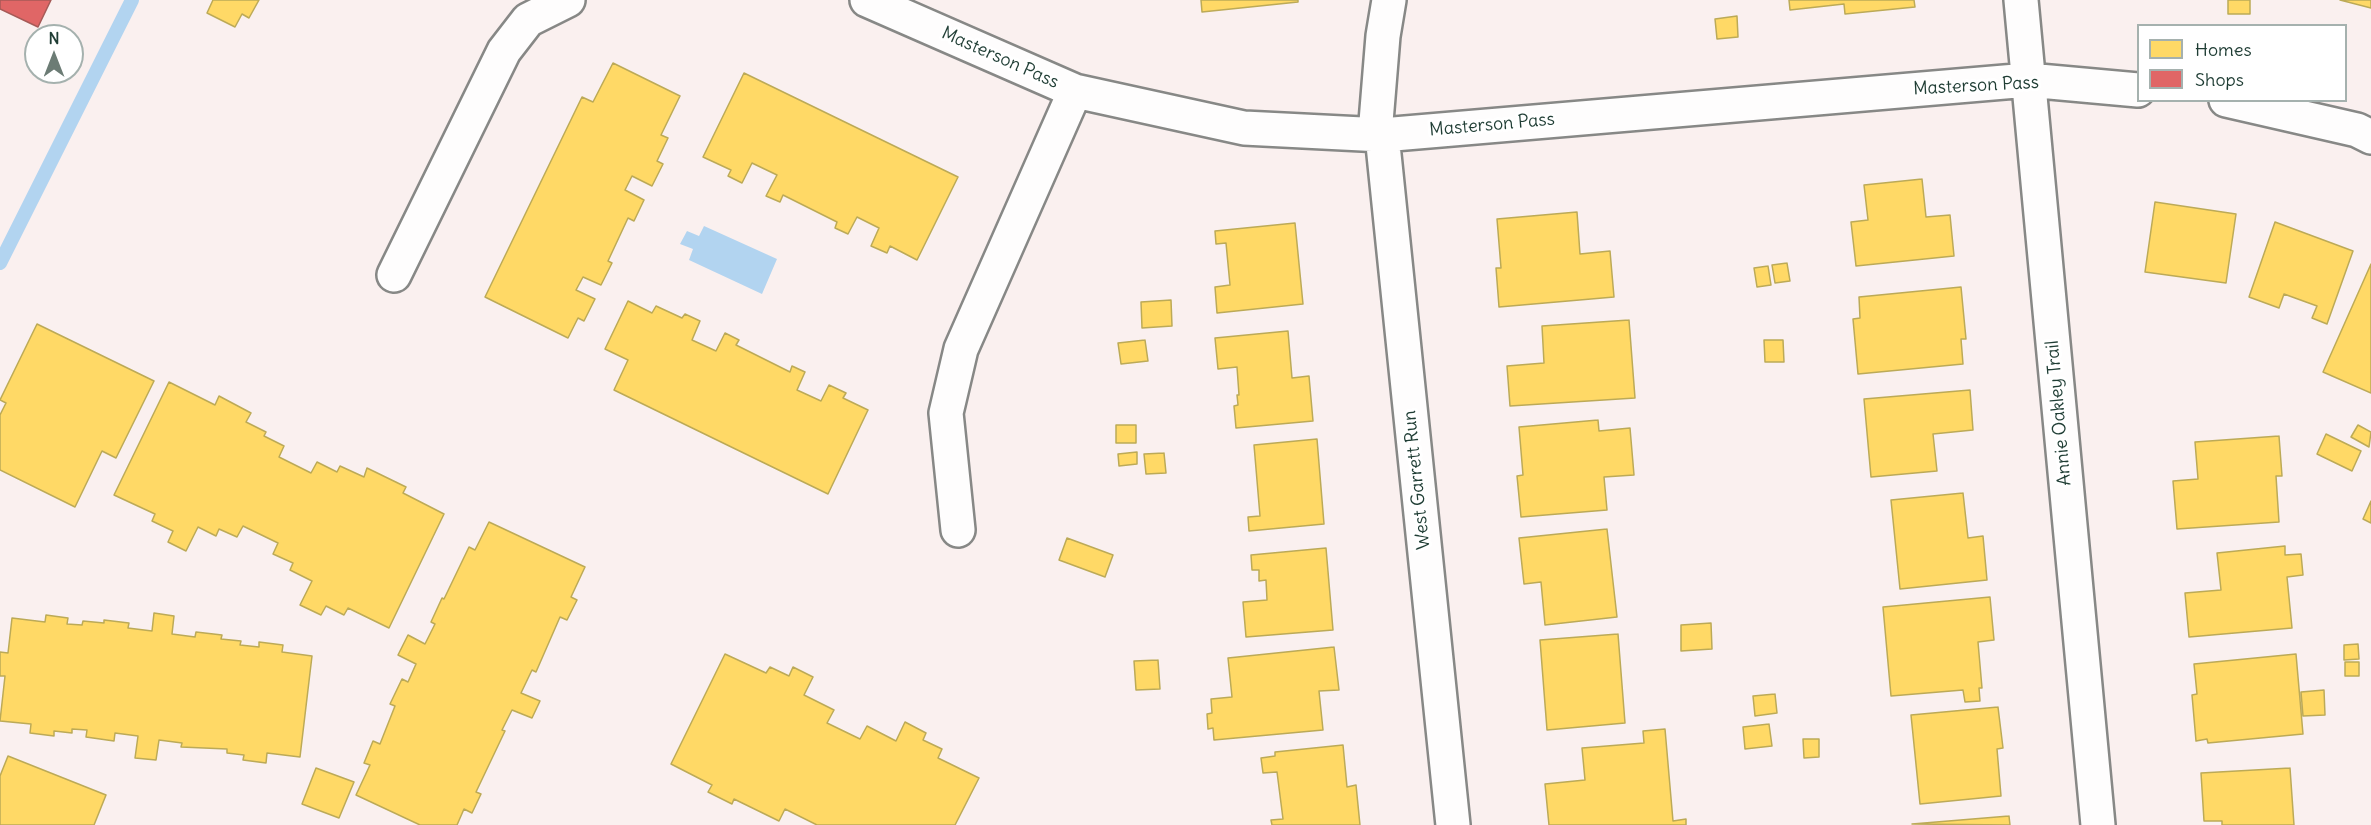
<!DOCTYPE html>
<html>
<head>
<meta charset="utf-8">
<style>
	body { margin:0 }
	#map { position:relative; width:2371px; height:825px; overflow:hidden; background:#faf0ef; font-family:Delius,sans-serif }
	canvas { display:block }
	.legend { position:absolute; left:2137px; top:24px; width:210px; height:78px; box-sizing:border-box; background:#fff; border:2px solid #a5b1ae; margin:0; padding:8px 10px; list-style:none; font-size:18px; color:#1f3d34 }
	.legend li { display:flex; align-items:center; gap:12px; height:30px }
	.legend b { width:30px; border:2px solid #a5b1ae }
	.north { position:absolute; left:24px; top:24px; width:60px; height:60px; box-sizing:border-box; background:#fff; border:2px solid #a5b1ae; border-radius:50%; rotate:0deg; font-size:16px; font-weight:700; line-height:24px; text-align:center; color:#1f3d34 }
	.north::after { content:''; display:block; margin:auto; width:21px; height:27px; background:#6c7c75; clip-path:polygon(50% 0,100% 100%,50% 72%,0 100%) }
</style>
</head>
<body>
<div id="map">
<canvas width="2371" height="825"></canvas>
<ul class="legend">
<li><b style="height:16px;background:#ffd966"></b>Homes</li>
<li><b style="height:16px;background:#e06666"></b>Shops</li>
</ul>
<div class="north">N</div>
</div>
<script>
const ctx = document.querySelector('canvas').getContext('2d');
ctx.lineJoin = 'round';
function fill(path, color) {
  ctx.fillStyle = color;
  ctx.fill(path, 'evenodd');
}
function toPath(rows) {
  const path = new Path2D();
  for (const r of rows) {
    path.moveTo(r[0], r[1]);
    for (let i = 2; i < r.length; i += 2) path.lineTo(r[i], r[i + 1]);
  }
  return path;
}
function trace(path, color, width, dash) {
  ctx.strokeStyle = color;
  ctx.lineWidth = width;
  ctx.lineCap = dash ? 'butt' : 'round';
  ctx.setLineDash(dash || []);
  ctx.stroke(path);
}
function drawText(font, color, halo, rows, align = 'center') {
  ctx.font = font + ' Delius,sans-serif';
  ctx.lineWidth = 6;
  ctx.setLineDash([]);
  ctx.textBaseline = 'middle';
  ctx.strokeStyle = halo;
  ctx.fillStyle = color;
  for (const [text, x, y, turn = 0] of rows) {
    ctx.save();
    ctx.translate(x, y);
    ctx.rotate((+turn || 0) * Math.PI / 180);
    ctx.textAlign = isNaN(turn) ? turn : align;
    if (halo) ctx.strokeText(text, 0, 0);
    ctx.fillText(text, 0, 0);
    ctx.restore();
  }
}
fill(toPath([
	[704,226,777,259,762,294,689,260,693,249,680,244,687,231,699,236]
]), '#b2d4f0');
const homes = toPath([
	[213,0,259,0,249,18,242,14,235,27,207,13,213,0],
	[1201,0,1298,0,1298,2,1202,12,1201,0],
	[1789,0,1914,0,1915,7,1845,14,1844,4,1790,10,1789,0],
	[2228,0,2250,0,2250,14,2228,14,2228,0],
	[2340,0,2371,0,2371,8,2340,0],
	[1737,16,1738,37,1717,39,1715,19,1737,16],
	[613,63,680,96,661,135,668,138,657,161,663,164,652,186,632,176,625,190,644,200,634,221,628,218,608,261,612,263,601,285,583,277,576,290,595,299,584,321,578,318,568,338,485,297,582,97,593,102,613,63],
	[744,73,958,177,917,260,890,246,887,253,871,246,879,228,857,217,848,234,835,228,837,222,783,195,780,202,766,196,777,175,752,163,742,183,728,176,731,170,703,157,744,73],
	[1922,179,1926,217,1950,215,1954,256,1856,266,1851,222,1868,220,1864,185,1922,179],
	[2155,202,2236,214,2226,283,2145,272,2155,202],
	[1577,212,1580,254,1610,251,1614,297,1499,307,1496,268,1501,268,1497,219,1577,212],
	[2275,222,2353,251,2327,324,2312,318,2317,306,2284,294,2279,308,2249,297,2275,222],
	[1295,223,1303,304,1217,313,1215,287,1230,285,1226,243,1216,244,1215,231,1295,223],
	[1787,263,1790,281,1775,283,1772,265,1787,263],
	[2371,264,2371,393,2323,372,2371,264],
	[1768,266,1771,285,1757,287,1754,268,1768,266],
	[1961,287,1966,339,1961,339,1963,364,1858,374,1853,319,1860,318,1859,297,1961,287],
	[1171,300,1172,326,1142,328,1141,302,1171,300],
	[628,301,652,313,656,306,682,318,685,314,700,321,692,340,716,351,725,333,739,340,736,345,790,372,792,366,805,372,797,390,821,401,829,385,846,393,843,398,868,410,828,494,614,390,628,360,605,349,628,301],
	[1629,320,1635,398,1510,406,1507,366,1544,363,1542,326,1629,320],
	[37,324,154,381,116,458,102,451,75,507,0,470,0,415,6,403,0,400,37,324],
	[1288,331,1292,378,1309,376,1313,421,1236,428,1234,406,1238,405,1237,395,1239,395,1237,367,1218,369,1215,338,1288,331],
	[1145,340,1148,361,1121,364,1118,343,1145,340],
	[1764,340,1783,340,1784,362,1765,362,1764,340],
	[169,382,215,405,219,396,251,413,246,422,266,432,264,436,284,446,279,457,311,473,317,462,337,472,340,466,364,477,367,468,406,487,403,493,444,514,389,628,348,608,344,615,326,606,321,615,300,605,312,581,290,570,293,563,273,554,278,543,243,526,237,537,219,529,216,536,198,527,186,551,168,542,173,531,152,521,155,514,114,495,169,382],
	[1970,390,1973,430,1933,434,1937,471,1871,477,1864,399,1970,390],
	[1598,420,1599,431,1630,428,1634,475,1604,477,1607,510,1521,517,1517,476,1523,475,1519,427,1598,420],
	[1116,425,1136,425,1136,443,1116,443,1116,425],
	[2358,425,2371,432,2369,447,2351,437,2358,425],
	[2326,434,2361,451,2352,471,2317,454,2326,434],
	[2279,436,2282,476,2276,476,2279,522,2177,529,2173,481,2198,479,2195,442,2279,436],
	[1317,439,1324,524,1249,531,1248,517,1260,516,1254,445,1317,439],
	[1137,452,1137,464,1119,466,1118,454,1137,452],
	[1164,453,1166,473,1146,474,1144,454,1164,453],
	[1963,493,1968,538,1983,536,1987,580,1900,589,1891,500,1963,493],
	[2371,501,2371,523,2363,519,2371,501],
	[489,522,585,567,571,597,577,600,567,620,560,617,536,672,532,670,521,693,540,701,532,718,512,710,502,730,505,731,476,792,481,794,472,813,464,809,457,825,420,825,356,795,370,765,364,763,373,741,380,744,395,706,390,704,402,679,408,682,416,664,398,655,408,635,425,644,435,624,431,622,442,598,444,599,469,547,475,550,489,522],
	[1607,529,1617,617,1545,625,1541,582,1524,584,1519,538,1607,529],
	[1067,538,1113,555,1105,577,1059,560,1067,538],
	[2285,546,2285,555,2301,554,2303,575,2287,577,2292,628,2189,637,2185,593,2221,590,2217,553,2285,546],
	[1326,548,1333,630,1246,637,1243,602,1267,600,1266,580,1259,581,1259,570,1252,570,1251,555,1326,548],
	[1990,597,1994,640,1978,642,1982,688,1979,688,1980,701,1965,702,1963,690,1891,696,1883,607,1990,597],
	[154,613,174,616,172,634,195,637,196,632,222,635,221,639,241,641,240,645,259,647,259,642,283,645,282,652,312,656,300,757,267,753,266,763,243,760,244,755,227,753,227,749,181,747,182,743,159,740,156,760,135,758,138,736,115,733,114,741,86,737,87,730,72,729,72,733,54,731,54,736,30,733,31,724,0,721,5,676,0,676,0,652,8,653,12,618,45,622,46,615,68,618,67,624,82,625,83,621,104,623,104,620,129,623,128,628,152,631,154,613],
	[1711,623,1712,649,1681,651,1681,625,1711,623],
	[1618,634,1625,723,1547,730,1540,640,1618,634],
	[2358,644,2359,659,2344,660,2344,645,2358,644],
	[1334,647,1339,690,1319,691,1323,730,1214,740,1213,728,1208,729,1207,714,1212,713,1211,699,1232,697,1228,658,1334,647],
	[725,654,766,673,770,667,789,676,793,667,813,677,804,695,834,710,827,723,860,739,867,726,896,741,905,722,926,733,923,740,942,749,938,758,979,778,955,825,817,825,785,809,779,821,734,799,732,804,708,792,712,785,671,764,725,654],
	[2296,654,2303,734,2208,743,2207,739,2196,741,2192,695,2197,694,2194,664,2296,654],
	[1158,660,1160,689,1136,690,1134,661,1158,660],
	[2345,662,2359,662,2359,676,2345,676,2345,662],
	[2324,690,2325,715,2303,716,2301,692,2324,690],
	[1775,694,1777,713,1755,716,1753,696,1775,694],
	[1998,707,2003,748,1997,749,2001,796,1920,804,1911,715,1998,707],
	[1769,724,1772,746,1745,749,1743,727,1769,724],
	[1665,729,1673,821,1686,819,1686,825,1549,825,1545,784,1585,780,1582,748,1644,743,1643,731,1665,729],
	[1803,739,1819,739,1819,757,1804,758,1803,739],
	[1343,745,1347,787,1356,785,1360,825,1272,825,1271,820,1283,819,1277,772,1263,773,1261,758,1275,756,1275,752,1343,745],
	[8,756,106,795,94,825,0,825,0,776,8,756],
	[316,768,354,782,339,818,302,804,316,768],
	[2290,768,2294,825,2222,825,2222,821,2204,821,2201,773,2290,768],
	[2009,816,2010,825,1912,824,2009,816]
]);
fill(homes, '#ffd966');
trace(homes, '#bcaa57', 1.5);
const shops = toPath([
	[0,0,51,0,38,27,0,9,0,0]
]);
fill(shops, '#e06666');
trace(shops, '#a65a57', 1.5);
trace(toPath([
	[0,263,132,0]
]), '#b2d4f0', 14);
const minor = toPath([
	[867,0,1075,91,1244,128,1382,135,2028,80,2138,90],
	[2021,0,2098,825],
	[2226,100,2357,130,2371,137],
	[1375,134,1383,36,1389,0],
	[1382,135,1453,825],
	[394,275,504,51,528,20,568,0],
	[958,530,946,413,961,349,1075,91]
]);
trace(minor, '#878886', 38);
trace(minor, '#fefdfd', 33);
drawText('18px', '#1f3d34', '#fff', [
	["Masterson Pass",1000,58,24],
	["Masterson Pass",1976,86,-3],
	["Masterson Pass",1492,125,-5],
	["Annie Oakley Trail",2059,413,-95],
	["West Garrett Run",1417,480,-96]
]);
</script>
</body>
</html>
